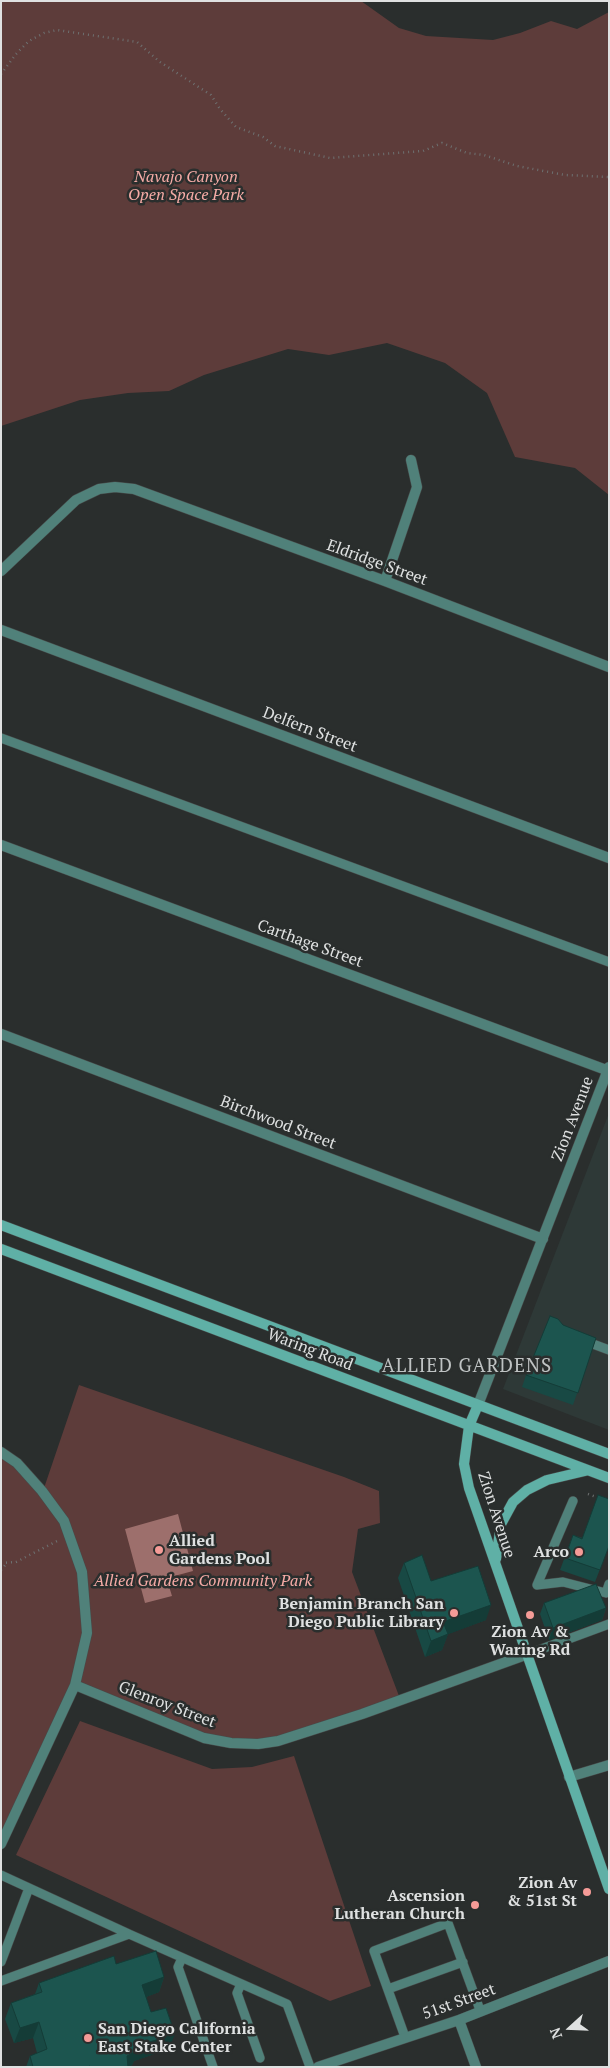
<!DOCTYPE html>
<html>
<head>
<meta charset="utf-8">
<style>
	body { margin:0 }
	#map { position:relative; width:610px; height:2068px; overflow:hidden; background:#2a2e2d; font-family:"PT Serif",serif }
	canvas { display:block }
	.frame { position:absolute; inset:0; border:2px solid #dfe1e1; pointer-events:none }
	.north { position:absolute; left:545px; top:2003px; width:50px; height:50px; -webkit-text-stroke:4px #2a2e2d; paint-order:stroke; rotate:250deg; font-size:14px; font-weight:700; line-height:20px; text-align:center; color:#dfe1e1 }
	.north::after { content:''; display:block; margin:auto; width:18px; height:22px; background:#dfe1e1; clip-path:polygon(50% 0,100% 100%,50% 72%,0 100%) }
</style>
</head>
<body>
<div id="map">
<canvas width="610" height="2068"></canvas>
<div class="frame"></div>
<div class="north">N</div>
</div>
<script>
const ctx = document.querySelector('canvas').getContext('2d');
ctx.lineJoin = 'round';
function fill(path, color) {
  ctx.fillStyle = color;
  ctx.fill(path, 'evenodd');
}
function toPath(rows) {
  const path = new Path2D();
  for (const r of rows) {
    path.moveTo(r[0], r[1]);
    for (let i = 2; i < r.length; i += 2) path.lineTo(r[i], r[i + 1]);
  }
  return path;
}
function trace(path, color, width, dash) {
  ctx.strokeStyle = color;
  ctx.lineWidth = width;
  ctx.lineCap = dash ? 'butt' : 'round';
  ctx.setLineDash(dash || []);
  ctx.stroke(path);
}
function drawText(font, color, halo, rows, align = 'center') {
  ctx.font = font + ' "PT Serif",serif';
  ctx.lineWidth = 5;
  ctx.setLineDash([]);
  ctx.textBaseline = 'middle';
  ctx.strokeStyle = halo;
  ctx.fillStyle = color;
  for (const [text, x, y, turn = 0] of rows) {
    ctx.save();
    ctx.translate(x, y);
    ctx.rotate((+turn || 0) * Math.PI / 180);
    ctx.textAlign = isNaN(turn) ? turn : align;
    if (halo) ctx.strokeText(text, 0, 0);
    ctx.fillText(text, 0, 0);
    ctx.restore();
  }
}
fill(toPath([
	[609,1113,609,1430,503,1389]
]), '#2e3937');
fill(toPath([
	[1,1,361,1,399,28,426,36,493,40,520,33,551,21,577,29,609,12,609,495,575,468,515,457,487,393,445,363,387,343,329,355,288,349,204,375,169,391,128,393,80,400,1,426],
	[79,1385,344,1477,379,1491,380,1523,358,1529,352,1572,399,1696,276,1740,228,1743,75,1686,1,1844,1,1452,43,1491],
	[80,1721,212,1769,252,1767,294,1756,371,1986,330,2001,16,1855]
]), '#5d3c3a');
fill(toPath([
	[178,1514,193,1571,152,1582,154,1587,168,1583,172,1596,145,1603,125,1529]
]), '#9d6f6c');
const service = toPath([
	[1,738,609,962],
	[585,1341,609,1350],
	[537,1585,573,1501],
	[537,1585,563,1582,606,1593,609,1584],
	[528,1654,609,1624],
	[1,1875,129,1934,1,1981],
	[129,1934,287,2004,310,2067],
	[182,1958,178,1967,213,2067],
	[1,1962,29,1888],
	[241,1984,237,1993,260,2058],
	[388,1989,463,1962],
	[405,2037,374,1951,448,1923,480,2010]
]);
const minor = toPath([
	[1,571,76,500,99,489,115,487,134,489,385,581,609,667],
	[385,581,417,487,411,460],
	[1,630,609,858],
	[1,845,609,1071],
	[1,1034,543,1239],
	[478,1405,609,1067],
	[569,1777,609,1765],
	[459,2020,476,2067],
	[318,2067,459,2020,609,1961]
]);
const tertiary = toPath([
	[1,1452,17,1463,42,1491,64,1521,82,1572,87,1633,75,1685,1,1844],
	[75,1685,204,1738,231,1743,258,1744,278,1741,362,1714,528,1654]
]);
const secondary = toPath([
	[1,1225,609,1454],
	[1,1249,609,1478],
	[478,1405,469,1426,464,1464,469,1488,609,1889],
	[496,1559,501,1524,513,1502,527,1490,547,1480,585,1471]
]);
trace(service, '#474b4a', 10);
trace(minor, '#474b4a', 11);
trace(tertiary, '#474b4a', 11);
trace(secondary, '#474b4a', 11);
trace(toPath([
	[1,74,16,54,29,41,44,33,57,30,137,42,160,62,211,95,220,109,236,127,263,137,275,146,330,158,423,151,442,143,467,153,484,155,517,166,565,175,609,177],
	[588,1494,599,1498],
	[1,1563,16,1562,59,1540],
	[1,1570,6,1564]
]), '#6e7171', 2.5, [1, 4]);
trace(service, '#50817a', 9);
trace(minor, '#50817a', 10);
trace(tertiary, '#50817a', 10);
trace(secondary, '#5fb0a6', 10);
fill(toPath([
	[563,1325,596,1338,573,1405,522,1387,526,1375],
	[573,1535,609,1546,595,1582,560,1570],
	[404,1563,431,1581,486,1620,448,1634,442,1650,425,1657,398,1578],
	[544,1603,606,1608,602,1620,549,1640,540,1614],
	[116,1964,164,1977,159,1992,146,1997,151,2012,169,2049,134,2061,132,2065,129,2067,26,2067,30,2056,37,2053,33,2038,14,2043,5,2019,11,2003,35,1994,39,1983]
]), '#184944');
fill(toPath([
	[491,1605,486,1620,438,1638,443,1622],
	[606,1608,602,1620,549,1640,553,1628],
	[448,1634,442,1650,425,1657,431,1641],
	[164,1977,159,1992,136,2001,142,1985],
	[39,2022,33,2038,14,2043,20,2028],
	[175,2034,169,2049,134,2061,132,2065,129,2067,123,2067,127,2056,137,2046]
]), '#143c37');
const building = toPath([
	[550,1316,558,1319,563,1325,596,1338,578,1393,526,1375,550,1316],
	[598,1495,609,1499,609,1546,600,1570,565,1558,573,1535,582,1539,598,1495],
	[422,1555,431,1581,478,1566,491,1605,443,1622,448,1634,431,1641,404,1563,422,1555],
	[596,1584,606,1608,553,1628,544,1603,596,1584],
	[156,1951,164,1977,142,1985,151,2012,166,2008,175,2034,137,2046,138,2050,127,2056,128,2067,90,2067,90,2066,87,2067,33,2067,30,2056,47,2049,39,2022,20,2028,11,2003,42,1992,39,1983,114,1956,116,1964,156,1951]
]);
fill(building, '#1c554f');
trace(building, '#143c37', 1);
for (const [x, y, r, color] of [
	[159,1550,5,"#f59b97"],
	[579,1552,5,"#f59b97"],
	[454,1613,5,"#f59b97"],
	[530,1615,5,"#f59b97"],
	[587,1892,5,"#f59b97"],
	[475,1905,5,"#f59b97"],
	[88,2038,5,"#f59b97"]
]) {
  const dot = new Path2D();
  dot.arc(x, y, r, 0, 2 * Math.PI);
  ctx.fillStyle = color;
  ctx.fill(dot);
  trace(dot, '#2a2e2d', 2);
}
drawText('italic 16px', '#f6aba6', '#2a2e2d', [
	["Navajo Canyon",186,177],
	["Open Space Park",186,195],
	["Allied Gardens Community Park",203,1581]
]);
drawText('16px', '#dfe1e1', '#2a2e2d', [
	["Eldridge Street",377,563,20],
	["Delfern Street",310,730,21],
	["Carthage Street",310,944,20],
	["Zion Avenue",573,1119,-69],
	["Birchwood Street",278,1123,21],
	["Waring Road",310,1350,21],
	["Zion Avenue",496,1515,72],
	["Glenroy Street",167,1705,21],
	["51st Street",459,2002,-20]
]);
drawText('bold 16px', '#dfe1e1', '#2a2e2d', [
	["Allied",169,1541,"left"],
	["Gardens Pool",169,1559,"left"],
	["Arco",569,1552],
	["Benjamin Branch San",444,1604],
	["Diego Public Library",444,1622],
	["Zion Av &",530,1632,"center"],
	["Waring Rd",530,1650,"center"],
	["Zion Av",577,1883],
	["& 51st St",577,1901],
	["Ascension",465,1896],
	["Lutheran Church",465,1914],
	["San Diego California",98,2029,"left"],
	["East Stake Center",98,2047,"left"]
], 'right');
ctx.letterSpacing = '1px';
drawText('19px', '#bfc3c3', '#2a2e2d', [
	["ALLIED GARDENS",467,1367]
]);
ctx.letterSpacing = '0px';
</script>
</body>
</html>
